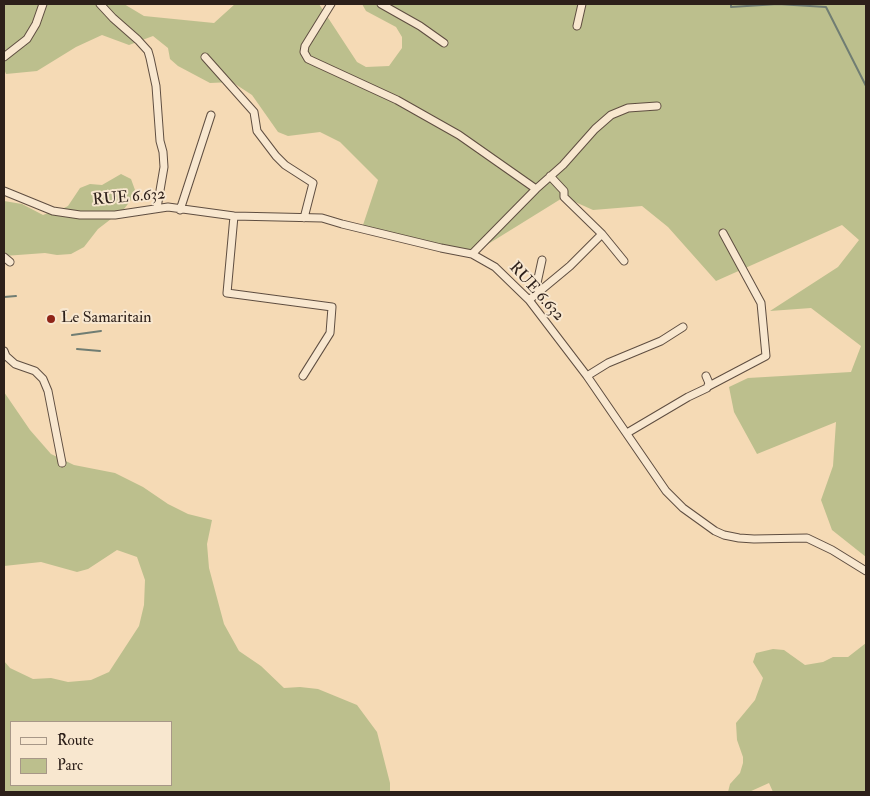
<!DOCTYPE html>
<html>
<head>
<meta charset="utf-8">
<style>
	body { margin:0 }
	#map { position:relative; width:870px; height:796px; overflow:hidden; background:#f5dab5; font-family:"IM FELL Double Pica",serif }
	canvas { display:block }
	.frame { position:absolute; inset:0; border:5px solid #2d201a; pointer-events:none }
	.legend { position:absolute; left:10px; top:721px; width:162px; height:65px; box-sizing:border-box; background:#f8e7cf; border:1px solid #a79787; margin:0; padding:6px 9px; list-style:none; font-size:15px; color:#2d201a }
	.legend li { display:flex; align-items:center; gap:10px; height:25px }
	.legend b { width:25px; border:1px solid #a79787 }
</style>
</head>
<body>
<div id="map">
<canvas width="870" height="796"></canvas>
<div class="frame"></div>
<ul class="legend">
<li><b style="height:6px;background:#f8e7cf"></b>Route</li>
<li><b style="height:14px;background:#bcbf8d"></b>Parc</li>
</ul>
</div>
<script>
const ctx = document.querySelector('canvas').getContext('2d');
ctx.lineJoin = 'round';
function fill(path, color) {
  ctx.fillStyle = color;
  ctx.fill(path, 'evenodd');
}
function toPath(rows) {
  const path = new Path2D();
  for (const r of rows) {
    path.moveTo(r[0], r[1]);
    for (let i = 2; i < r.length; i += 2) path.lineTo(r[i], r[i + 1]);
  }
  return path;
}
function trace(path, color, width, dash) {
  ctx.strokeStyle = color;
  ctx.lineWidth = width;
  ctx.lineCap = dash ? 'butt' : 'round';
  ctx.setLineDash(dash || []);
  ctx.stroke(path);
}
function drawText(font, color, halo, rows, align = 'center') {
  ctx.font = font + ' "IM FELL Double Pica",serif';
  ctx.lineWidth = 4;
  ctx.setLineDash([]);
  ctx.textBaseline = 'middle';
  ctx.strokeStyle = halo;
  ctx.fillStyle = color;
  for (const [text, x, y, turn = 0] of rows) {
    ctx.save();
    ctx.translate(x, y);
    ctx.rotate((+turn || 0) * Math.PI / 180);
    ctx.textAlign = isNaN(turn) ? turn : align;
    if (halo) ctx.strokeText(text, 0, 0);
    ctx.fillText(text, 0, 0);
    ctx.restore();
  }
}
fill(toPath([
	[4,4,124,4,144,16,214,23,235,4,319,4,357,62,366,67,389,66,402,48,402,37,396,27,366,11,362,4,866,4,866,557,832,530,821,500,833,466,836,422,757,454,734,412,729,387,748,378,851,372,861,346,811,308,770,311,838,267,859,240,842,225,716,281,668,227,642,206,593,210,564,197,472,254,362,228,378,180,340,142,320,132,288,136,278,132,252,95,232,82,210,83,178,66,170,59,168,48,153,36,129,45,102,35,76,47,37,71,6,74,4,69],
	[121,174,131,179,135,190,131,200,124,209,98,229,84,247,71,254,57,255,45,253,4,256,4,201,22,204,43,215,53,211,58,211,68,206,80,188,90,184,102,185],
	[4,392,30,430,51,454,74,465,115,473,143,487,168,504,188,514,212,520,207,544,209,568,224,624,239,651,261,666,284,688,300,687,318,689,357,705,377,732,390,783,390,792,5,792,4,789,4,661,10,668,33,679,51,678,68,682,91,680,109,672,139,626,144,605,145,580,137,557,117,550,88,569,77,572,41,562,4,566],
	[11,722,171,722,171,785,11,785],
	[866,643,866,792,773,792,769,783,749,792,728,792,730,784,740,773,743,763,743,757,737,740,736,723,755,700,763,678,753,662,756,653,773,649,784,650,805,665,823,662,833,657,848,657]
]), '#bcbf8d');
trace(toPath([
	[731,4,731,7,778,4,826,7,866,86],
	[4,297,16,296],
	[72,335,101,331],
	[77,349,100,351]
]), '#707d73', 2);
const street = toPath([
	[100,4,113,18,138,40,148,51,150,58,156,86,160,141,163,152,164,167,157,208],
	[331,4,305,46,304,52,308,59,397,100,459,135,536,189],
	[381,4,420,26,444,43],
	[577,26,582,4],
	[4,57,27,39,36,24,43,4],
	[205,57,254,112,257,131,276,156,285,165,313,183,304,218],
	[550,176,564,191,564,197,602,234,624,261],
	[4,191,53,211,80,215,115,215,168,207,234,216,322,218,342,224,441,248,472,254,495,267,529,300,587,376,666,491,683,508,715,531,724,535,739,538,754,539,807,538,832,550,866,571],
	[180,210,211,115],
	[234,216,227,293,332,307,330,333,303,376],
	[472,254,536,189,563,165,595,129,611,115,628,108,657,106],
	[4,257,10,262],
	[539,292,537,283,542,260],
	[529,300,570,266,602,234],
	[4,351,6,356,15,364,35,371,43,379,48,391,62,463],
	[587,376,608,363,661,341,683,327],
	[709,386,766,356,761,303,723,233],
	[627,433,688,397,707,388,709,383,706,376]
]);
trace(street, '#5f4e41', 9);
trace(street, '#f8e7cf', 7);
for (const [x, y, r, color] of [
	[51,319,5,"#8f2418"]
]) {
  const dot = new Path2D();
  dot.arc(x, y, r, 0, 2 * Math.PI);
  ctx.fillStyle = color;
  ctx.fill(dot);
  trace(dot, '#f8e7cf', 2);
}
drawText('16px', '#2d201a', '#f8e7cf', [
	["RUE 6.632",129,198,-5],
	["RUE 6.632",536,292,48]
]);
drawText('16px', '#2d201a', '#f8e7cf', [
	["Le Samaritain",61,319]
], 'left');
</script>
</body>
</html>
